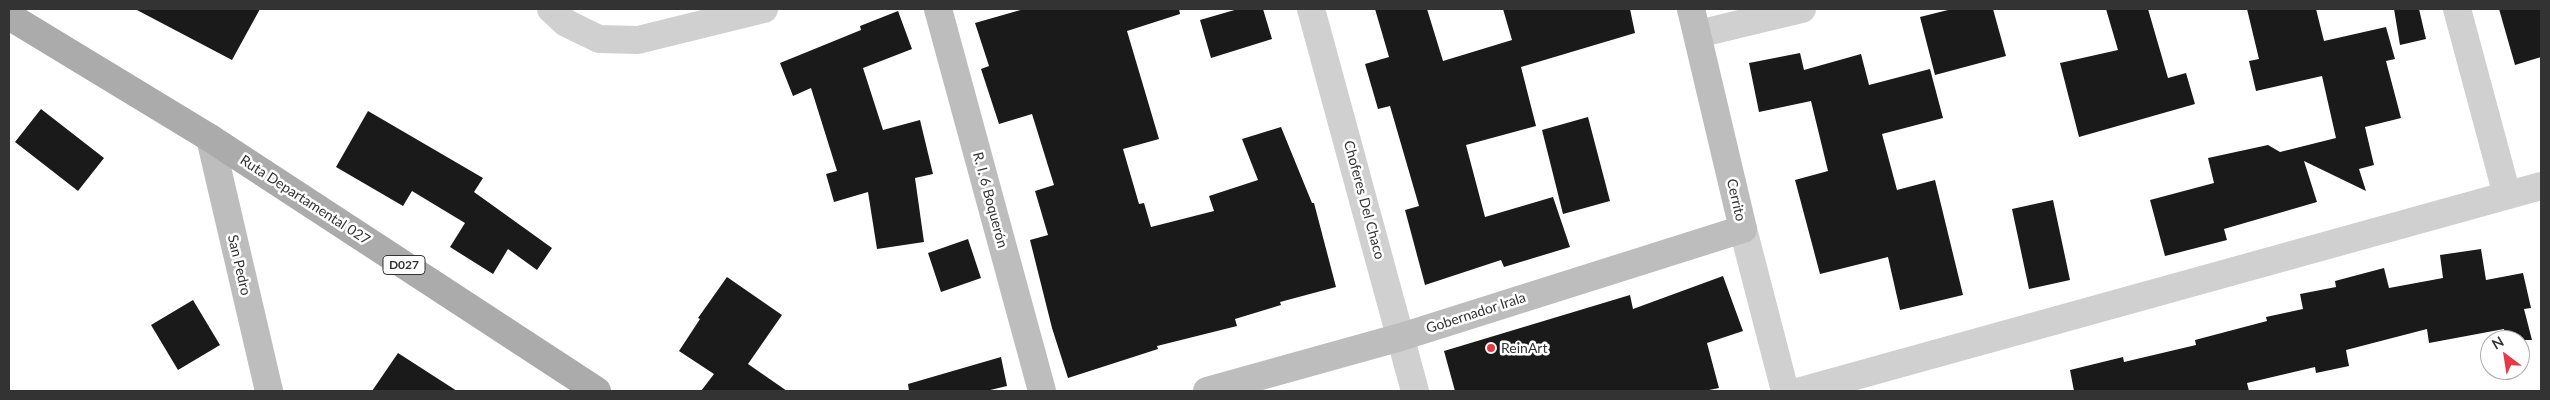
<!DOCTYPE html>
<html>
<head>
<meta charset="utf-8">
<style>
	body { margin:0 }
	#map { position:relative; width:2550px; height:400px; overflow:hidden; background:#fff; font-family:Lato,sans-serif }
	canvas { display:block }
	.frame { position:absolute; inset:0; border:10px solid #333; pointer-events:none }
	.north { position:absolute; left:2480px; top:330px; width:50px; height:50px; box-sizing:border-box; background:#fff; border:1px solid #adadad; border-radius:50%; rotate:329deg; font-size:14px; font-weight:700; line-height:20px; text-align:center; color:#333 }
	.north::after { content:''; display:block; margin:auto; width:18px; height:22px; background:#e63946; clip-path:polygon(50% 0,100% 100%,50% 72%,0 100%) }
</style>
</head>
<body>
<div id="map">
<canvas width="2550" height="400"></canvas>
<div class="frame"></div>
<div class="north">N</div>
</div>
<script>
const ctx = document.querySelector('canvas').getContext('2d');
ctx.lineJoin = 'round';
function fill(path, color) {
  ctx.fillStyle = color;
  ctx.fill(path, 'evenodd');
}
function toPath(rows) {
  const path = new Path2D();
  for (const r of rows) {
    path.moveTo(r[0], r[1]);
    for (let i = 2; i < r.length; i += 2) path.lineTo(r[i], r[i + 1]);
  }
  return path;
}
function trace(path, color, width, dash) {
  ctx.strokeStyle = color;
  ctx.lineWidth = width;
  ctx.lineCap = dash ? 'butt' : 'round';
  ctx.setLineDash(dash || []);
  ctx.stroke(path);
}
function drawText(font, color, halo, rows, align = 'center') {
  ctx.font = font + ' Lato,sans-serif';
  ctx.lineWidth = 5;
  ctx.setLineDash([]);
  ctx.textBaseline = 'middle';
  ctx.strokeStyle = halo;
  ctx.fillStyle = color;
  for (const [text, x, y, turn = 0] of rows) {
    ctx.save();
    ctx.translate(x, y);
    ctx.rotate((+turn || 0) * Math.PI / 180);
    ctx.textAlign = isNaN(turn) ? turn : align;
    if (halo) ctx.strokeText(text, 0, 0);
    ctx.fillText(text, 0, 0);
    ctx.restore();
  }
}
fill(toPath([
	[135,9,260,9,232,60],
	[1024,9,1179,9,1180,14,1127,31,1159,139,1123,149,1139,204,1144,203,1151,227,1214,211,1209,196,1258,180,1242,139,1281,127,1312,203,1314,203,1336,287,1280,302,1281,305,1235,319,1237,326,1157,346,1158,349,1068,378,1052,328,1030,240,1048,235,1035,191,1054,185,1032,114,999,124,981,69,989,66,975,23],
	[1238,9,1263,9,1272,39,1211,58,1200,20],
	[1375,9,1427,9,1443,61,1512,40,1503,9,1630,9,1635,33,1521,67,1536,126,1466,145,1485,217,1553,197,1570,247,1504,267,1501,260,1425,285,1405,210,1419,206,1390,106,1378,109,1365,64,1389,57],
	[1952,9,1993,9,2006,56,1935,75,1920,17],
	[2106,9,2148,9,2168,78,2186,73,2195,104,2079,137,2060,63,2118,50],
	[2247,9,2316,9,2324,41,2386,27,2395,59,2386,61,2401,118,2365,127,2374,165,2359,169,2366,191,2304,161,2317,202,2224,229,2227,240,2165,256,2150,200,2214,183,2208,158,2268,145,2280,152,2336,138,2322,76,2256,91,2249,61,2259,59],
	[2394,9,2419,9,2426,39,2400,45],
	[2499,9,2541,9,2541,57,2515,65],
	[898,11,912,49,863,68,883,130,920,120,933,174,915,178,924,242,877,249,868,192,834,202,826,174,837,171,811,88,793,96,780,63,861,30,860,26],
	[1800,53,1804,70,1861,54,1869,85,1930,69,1943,118,1882,134,1897,190,1935,180,1963,295,1900,310,1888,257,1820,274,1795,180,1828,171,1811,101,1759,112,1749,63],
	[41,109,104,158,78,191,15,142],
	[368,111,483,178,474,192,552,248,537,270,508,249,493,274,450,247,465,223,412,191,403,206,336,167],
	[1588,117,1610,201,1563,214,1542,130],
	[2053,200,2070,280,2029,289,2012,209],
	[968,239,981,278,941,292,928,253],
	[2481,249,2486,280,2523,273,2531,308,2524,309,2532,340,2507,340,2504,329,2429,343,2427,329,2346,350,2349,366,2316,373,2315,367,2247,383,2249,391,2074,391,2070,370,2123,357,2124,362,2196,345,2195,340,2267,321,2266,317,2303,309,2300,294,2336,287,2335,281,2384,268,2389,288,2443,278,2440,255],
	[1723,276,1743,331,1707,343,1719,388,1704,391,1455,391,1444,351,1630,295,1633,309],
	[727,277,782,315,748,364,787,391,701,391,714,374,679,351,700,319,698,318],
	[193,300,220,345,178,370,151,325],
	[398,353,457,391,372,391],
	[1001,357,1007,386,986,391,909,391,908,384]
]), '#1a1a1a');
trace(toPath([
	[551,9,566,23,599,39,638,40,764,9],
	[1311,9,1415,391],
	[2457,9,2507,195],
	[1698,34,1802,9],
	[1743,229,1785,391],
	[1801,391,2541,186]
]), '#d0d0d0', 28);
trace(toPath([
	[938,9,1042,391],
	[210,138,269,391],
	[1207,391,1401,337,1743,229,1691,9]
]), '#bdbdbd', 28);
trace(toPath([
	[9,16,210,138,597,391]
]), '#ababab', 28);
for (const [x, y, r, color] of [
	[1491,348,5,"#e63946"]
]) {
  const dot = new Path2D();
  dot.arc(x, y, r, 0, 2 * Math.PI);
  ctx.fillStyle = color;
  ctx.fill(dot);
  trace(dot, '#fff', 2);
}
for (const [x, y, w] of [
	[404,265,42]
]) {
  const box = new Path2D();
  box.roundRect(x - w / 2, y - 9.5, w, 19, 4);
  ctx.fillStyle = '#fff';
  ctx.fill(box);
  trace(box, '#333', 1);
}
drawText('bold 12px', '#333', null, [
	["D027",404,265]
]);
drawText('14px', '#333', '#fff', [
	["Ruta Departamental 027",305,200,33],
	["R. I. 6 Boquerón",990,200,75],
	["Choferes Del Chaco",1364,200,75],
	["Cerrito",1736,200,77],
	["San Pedro",239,265,77],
	["Gobernador Irala",1476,313,-18]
]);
drawText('14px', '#333', '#fff', [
	["ReinArt",1501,348]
], 'left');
</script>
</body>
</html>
